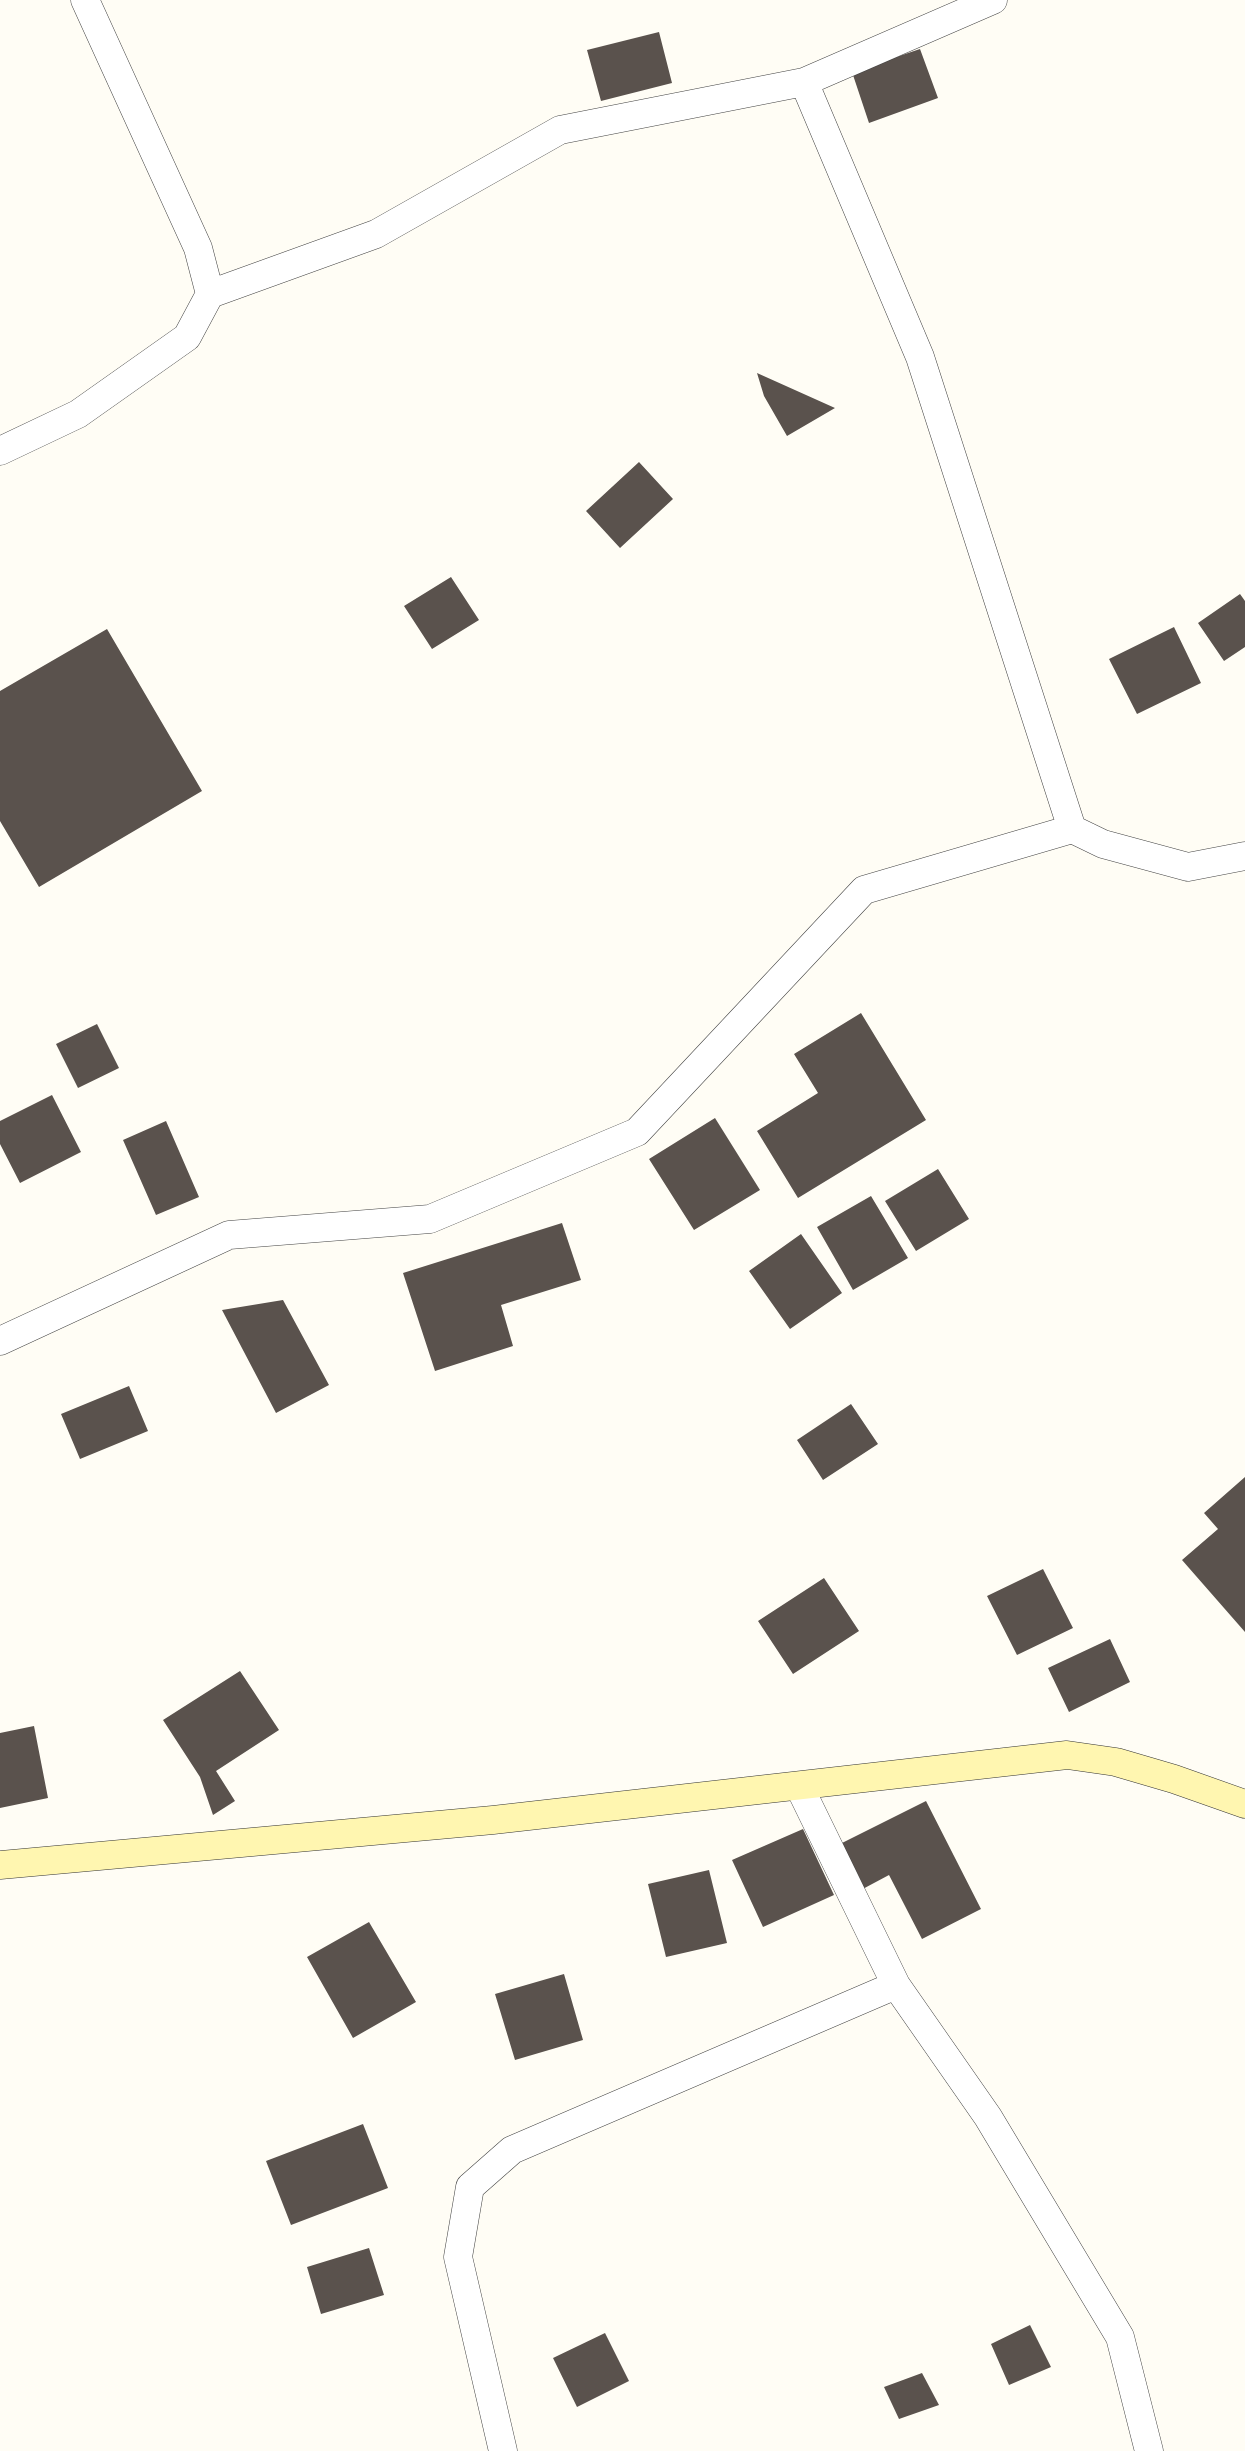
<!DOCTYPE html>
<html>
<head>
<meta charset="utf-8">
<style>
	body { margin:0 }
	canvas { display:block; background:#fffdf5 }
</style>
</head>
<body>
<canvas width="1245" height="2451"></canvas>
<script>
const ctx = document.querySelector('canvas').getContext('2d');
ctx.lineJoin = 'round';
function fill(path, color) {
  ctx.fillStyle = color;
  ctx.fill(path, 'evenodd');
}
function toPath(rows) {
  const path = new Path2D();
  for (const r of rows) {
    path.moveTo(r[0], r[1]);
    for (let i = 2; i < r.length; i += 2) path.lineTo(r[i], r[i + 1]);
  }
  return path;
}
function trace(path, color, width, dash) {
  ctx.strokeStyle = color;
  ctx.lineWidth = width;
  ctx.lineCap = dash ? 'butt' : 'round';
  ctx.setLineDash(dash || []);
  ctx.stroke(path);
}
fill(toPath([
	[659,32,672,83,601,101,587,50],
	[920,49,938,98,869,123,852,72],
	[757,373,835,408,787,436,764,396],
	[639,462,673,499,620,548,586,511],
	[451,577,479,620,432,649,404,606],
	[1240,594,1245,601,1245,647,1224,661,1198,623],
	[1174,627,1201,683,1137,714,1109,659],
	[107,629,202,791,39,887,0,821,0,691],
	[861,1013,926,1120,798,1198,757,1131,818,1093,794,1054],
	[97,1024,119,1068,78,1088,56,1044],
	[52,1095,81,1152,20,1183,0,1144,0,1121],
	[715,1118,760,1190,694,1230,649,1159],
	[166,1121,199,1197,156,1215,123,1140],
	[938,1169,969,1219,916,1251,885,1201],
	[871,1196,908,1258,853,1290,817,1227],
	[562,1223,581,1280,501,1305,513,1346,435,1371,403,1273],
	[801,1234,842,1293,790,1329,749,1271],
	[283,1300,329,1385,276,1413,222,1310],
	[129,1386,148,1431,80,1459,61,1414],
	[851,1404,878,1444,823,1480,797,1440],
	[1245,1477,1245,1632,1182,1560,1218,1529,1204,1513],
	[1043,1569,1073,1628,1017,1655,987,1596],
	[824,1578,859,1631,793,1674,758,1621],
	[1110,1639,1130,1682,1069,1712,1048,1668],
	[240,1671,279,1730,216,1771,235,1801,213,1815,200,1777,163,1720],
	[34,1726,48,1798,0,1808,0,1733],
	[926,1801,981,1909,922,1939,889,1875,859,1891,836,1846],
	[803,1829,834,1895,763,1927,732,1860],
	[709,1870,727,1943,666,1957,648,1884],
	[369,1922,416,2002,353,2038,307,1957],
	[564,1974,583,2040,515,2060,495,1994],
	[363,2124,388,2188,291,2225,266,2161],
	[369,2248,384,2295,321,2314,307,2267],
	[1030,2325,1051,2367,1009,2385,991,2344],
	[605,2333,629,2381,577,2407,553,2358],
	[922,2373,939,2405,899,2419,884,2387]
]), '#5a524d');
const street = toPath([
	[993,0,804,82,920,357,1072,829],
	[210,294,376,234,560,130,804,82],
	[0,451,78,414,187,337,210,294,198,248,85,0],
	[0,1341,229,1235,430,1219,637,1132,864,890,1072,829,1103,844,1188,867,1245,856],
	[799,1786,896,1985,988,2117,1120,2337,1149,2451],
	[503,2451,458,2257,470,2187,512,2150,896,1985]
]);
const secondary = toPath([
	[0,1865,493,1820,1067,1755,1116,1762,1174,1779,1245,1804]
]);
trace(street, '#444', 29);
trace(secondary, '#333', 29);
trace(street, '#fff', 28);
trace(secondary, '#fff6b0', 28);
</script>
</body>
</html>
